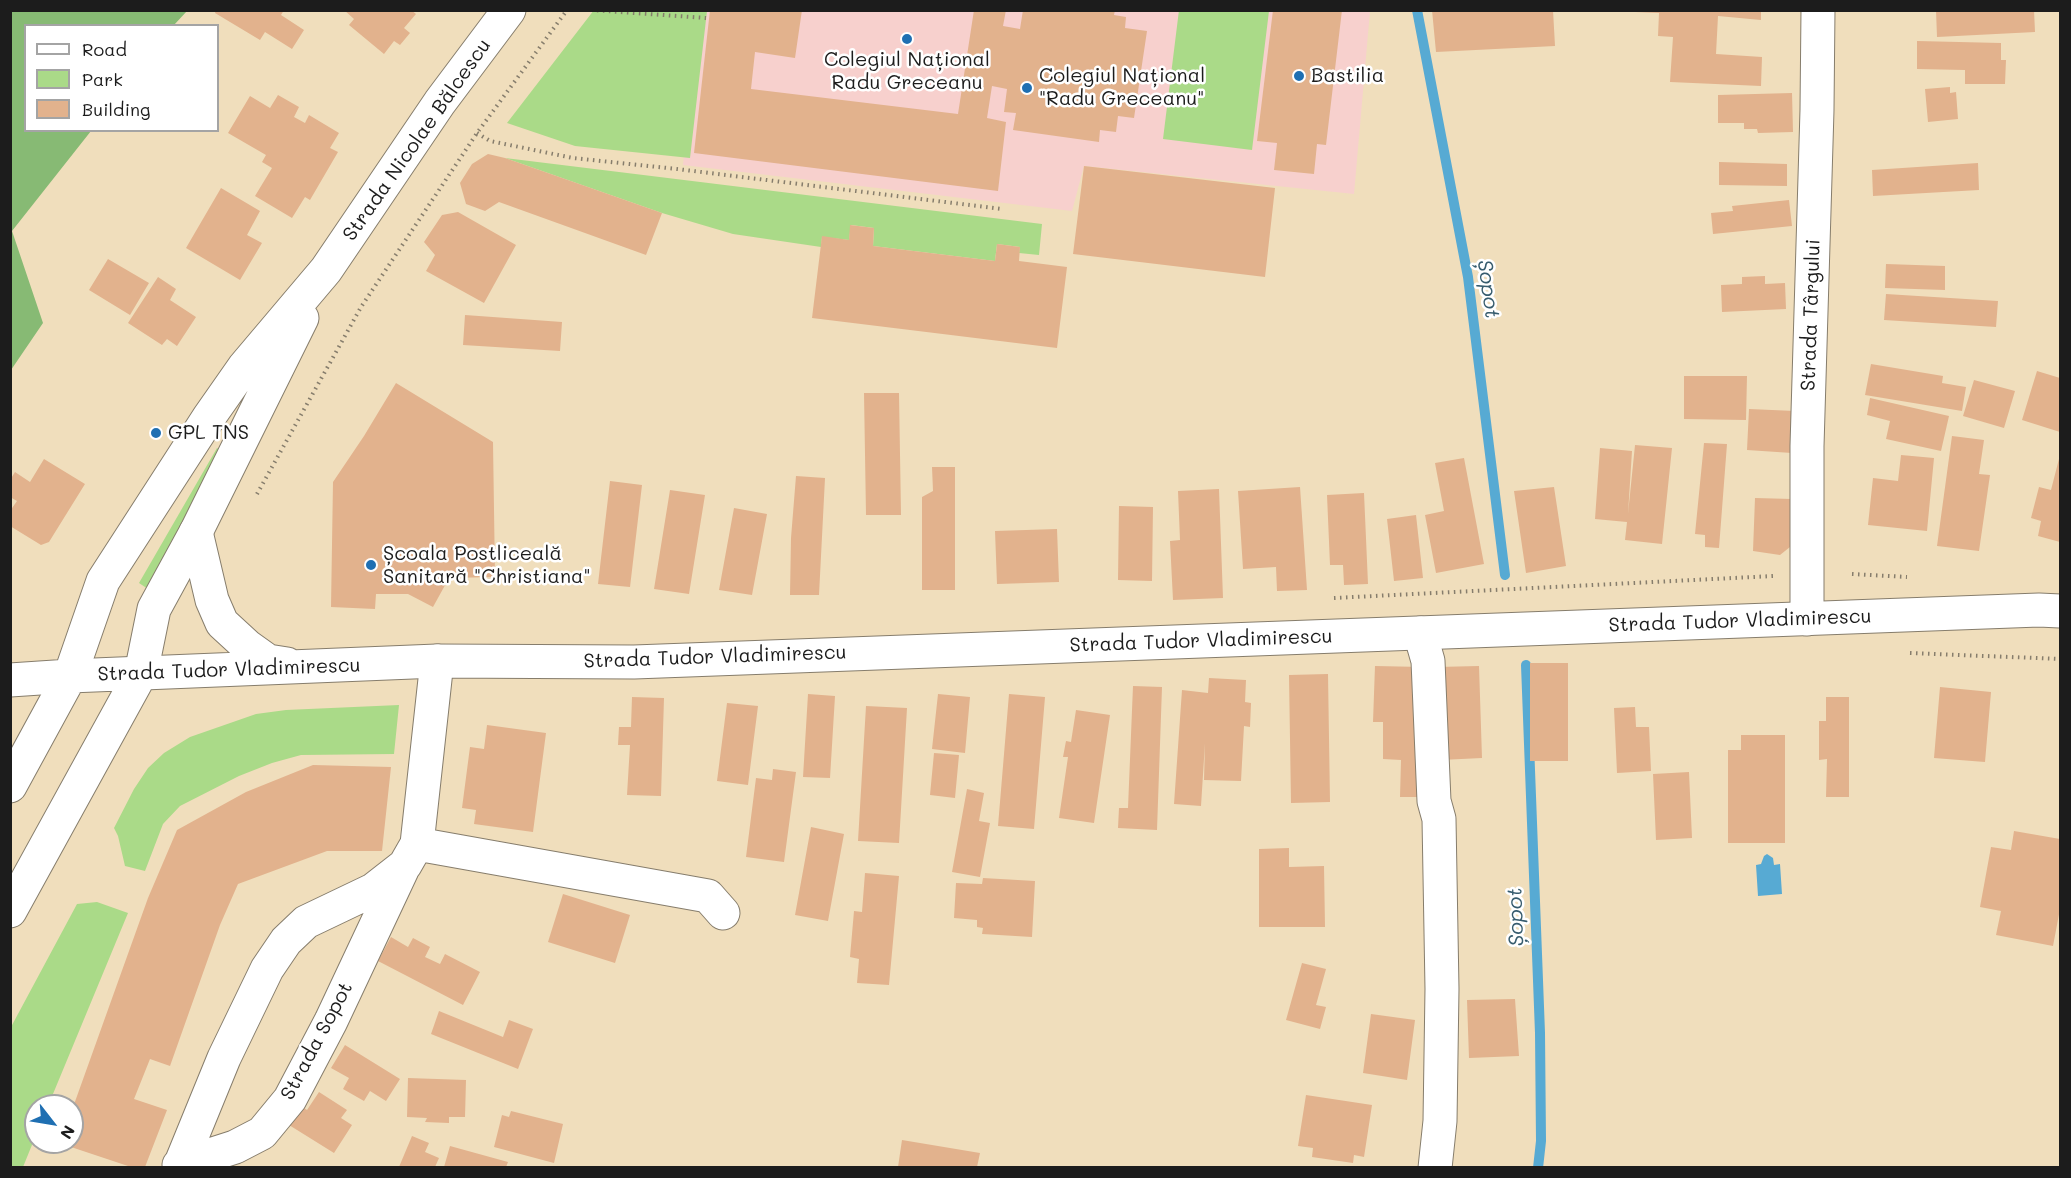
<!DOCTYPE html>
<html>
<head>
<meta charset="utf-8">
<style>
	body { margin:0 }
	#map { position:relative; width:2071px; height:1178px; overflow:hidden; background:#f0debc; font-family:Mali,sans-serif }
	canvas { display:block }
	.frame { position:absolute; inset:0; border:12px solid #1c1c1c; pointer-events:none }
	.legend { position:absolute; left:24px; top:24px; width:195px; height:108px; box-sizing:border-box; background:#fff; border:2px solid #a4a4a4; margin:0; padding:8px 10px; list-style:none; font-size:18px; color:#1c1c1c }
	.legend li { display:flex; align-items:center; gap:12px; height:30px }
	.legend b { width:30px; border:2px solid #a4a4a4 }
	.north { position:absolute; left:24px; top:1094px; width:60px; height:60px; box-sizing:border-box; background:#fff; border:2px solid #a4a4a4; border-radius:50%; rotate:121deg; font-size:16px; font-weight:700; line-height:24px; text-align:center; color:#1c1c1c }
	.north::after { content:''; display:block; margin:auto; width:21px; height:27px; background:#1f6fb2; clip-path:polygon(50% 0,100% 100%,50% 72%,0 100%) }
</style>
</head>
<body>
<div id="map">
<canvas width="2071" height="1178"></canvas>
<div class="frame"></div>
<ul class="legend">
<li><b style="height:8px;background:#fff"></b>Road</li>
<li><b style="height:16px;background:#aada88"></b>Park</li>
<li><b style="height:16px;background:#e2b28d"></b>Building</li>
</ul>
<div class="north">N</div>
</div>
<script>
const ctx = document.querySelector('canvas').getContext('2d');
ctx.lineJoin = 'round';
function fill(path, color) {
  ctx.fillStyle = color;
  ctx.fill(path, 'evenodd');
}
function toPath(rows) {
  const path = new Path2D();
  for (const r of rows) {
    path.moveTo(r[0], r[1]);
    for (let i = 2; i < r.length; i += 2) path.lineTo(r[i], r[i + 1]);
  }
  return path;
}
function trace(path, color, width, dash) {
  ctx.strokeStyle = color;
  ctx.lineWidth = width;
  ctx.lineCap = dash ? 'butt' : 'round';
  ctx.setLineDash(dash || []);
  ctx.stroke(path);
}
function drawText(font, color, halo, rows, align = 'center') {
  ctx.font = font + ' Mali,sans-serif';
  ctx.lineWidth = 5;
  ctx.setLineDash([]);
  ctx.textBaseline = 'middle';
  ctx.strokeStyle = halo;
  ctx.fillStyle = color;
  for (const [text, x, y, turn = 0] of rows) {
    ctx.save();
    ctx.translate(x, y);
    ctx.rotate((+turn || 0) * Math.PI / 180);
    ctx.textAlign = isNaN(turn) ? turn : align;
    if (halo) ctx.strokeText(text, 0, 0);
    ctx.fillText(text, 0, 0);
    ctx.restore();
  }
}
fill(toPath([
	[699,11,1370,11,1354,194,1084,166,1072,211,683,165]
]), '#f7d0cd');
fill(toPath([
	[594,10,707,11,690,158,575,146,507,123],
	[1179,10,1269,11,1252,150,1163,139],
	[505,158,1042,224,1039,255,1019,253,1020,247,997,244,995,261,873,246,874,228,851,225,849,240,822,237,821,247,733,234,662,213],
	[217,448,223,452,148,589,139,583],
	[399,705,394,754,301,755,272,763,239,776,180,806,163,824,145,871,125,866,118,836,114,828,134,789,148,768,164,753,190,737,256,714,286,710],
	[97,902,128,913,48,1106,36,1106,36,1135,23,1167,11,1167,11,1027,77,904]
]), '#aada88');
fill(toPath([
	[11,10,187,11,174,25,26,26,26,130,91,131,12,231,43,323,11,370]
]), '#87ba74');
fill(toPath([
	[1767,854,1773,858,1774,865,1780,864,1782,894,1758,896,1756,865,1761,864,1764,856]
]), '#57aad3');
trace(toPath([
	[1417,10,1468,277,1505,575],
	[1526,665,1540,1033,1541,1141,1538,1168]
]), '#57aad3', 10);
fill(toPath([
	[216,10,284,10,281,15,304,30,292,49,265,32,260,40,215,13],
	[344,10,411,10,416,14,404,28,410,33,400,45,394,41,384,54,349,25,354,19],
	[710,10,802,10,795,58,755,52,751,89,958,114,974,10,1006,10,1003,26,1020,29,1023,10,1115,10,1114,15,1126,17,1125,28,1147,31,1134,118,1118,116,1116,132,1100,130,1099,142,1013,130,1016,113,1004,112,1007,89,992,86,987,118,1006,122,998,191,694,153],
	[1273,10,1342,10,1326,145,1317,144,1314,174,1274,170,1277,143,1257,141],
	[1432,10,1553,10,1555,46,1436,52],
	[1635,10,1761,10,1761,20,1718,16,1716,54,1762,57,1761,86,1670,82,1673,37,1658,36,1659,13,1635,12],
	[1936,10,2034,10,2035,32,1937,37],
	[1917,41,2001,43,2001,60,2006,60,2005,84,1965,84,1965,70,1917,69],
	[1950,87,1950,93,1956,92,1958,119,1928,122,1925,89],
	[1792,93,1793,132,1758,133,1757,129,1744,129,1744,123,1718,123,1718,95],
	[278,95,299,107,294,117,305,123,309,115,339,133,330,148,338,152,310,200,305,197,292,218,255,196,272,168,262,162,266,155,228,133,250,96,270,108],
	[488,154,505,158,662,213,646,255,499,202,485,211,466,204,460,183,472,164],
	[1719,162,1787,164,1787,186,1719,185],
	[1978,163,1979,190,1873,196,1872,170],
	[1084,166,1275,188,1265,277,1073,254],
	[221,188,260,211,247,235,262,243,240,280,186,248],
	[1789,200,1792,226,1713,234,1711,213,1733,211,1732,206],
	[458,212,516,245,484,303,426,271,435,255,424,242,442,215],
	[850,225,874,228,873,246,995,261,997,244,1020,247,1019,261,1067,267,1057,348,812,318,822,236,849,240],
	[108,259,149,283,130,315,89,290],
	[1886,264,1945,266,1945,290,1885,288],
	[1765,276,1765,284,1785,283,1786,309,1722,312,1721,285,1742,284,1742,277],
	[158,277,176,289,170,300,196,317,177,346,167,339,162,345,128,323],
	[1886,294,1998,301,1996,327,1884,320],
	[465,315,562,322,560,351,463,345],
	[1871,364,1943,376,1942,383,1966,387,1962,411,1865,395],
	[2037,371,2060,378,2060,432,2022,420],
	[1684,376,1747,376,1746,420,1684,419],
	[1974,380,2015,391,2004,428,1963,416],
	[396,383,493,442,495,577,449,578,433,607,408,594,376,594,375,609,331,607,333,482,364,436],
	[864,393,899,393,901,515,866,515],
	[1870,398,1949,416,1941,451,1886,439,1890,421,1867,415],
	[1749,409,1795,411,1792,453,1747,450],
	[1952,436,1984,440,1979,474,1990,475,1979,551,1937,546],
	[1704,443,1727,444,1719,548,1705,547,1705,535,1695,534],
	[1635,445,1672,448,1662,544,1625,540,1627,522,1595,519,1600,448,1632,451,1628,514],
	[1901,455,1934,458,1927,531,1868,525,1873,478,1898,481],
	[2060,455,2060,542,2038,536,2041,521,2031,518,2039,487,2051,490],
	[1464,458,1484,564,1436,573,1425,515,1444,511,1435,463],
	[44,459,85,484,49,542,41,545,10,526,10,511,17,501,10,497,10,480,15,472,30,482],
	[932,467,955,467,955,590,922,590,922,497,933,491],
	[796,476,825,478,819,595,790,595,791,538],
	[610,481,642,485,630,587,598,584],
	[1300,487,1307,590,1277,591,1276,567,1243,569,1238,491],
	[1554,487,1566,566,1526,573,1514,491],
	[1219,489,1223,598,1173,600,1170,541,1180,540,1178,491],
	[670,490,705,495,689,594,654,589],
	[1364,493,1368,584,1344,585,1343,565,1330,565,1327,495],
	[1755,498,1792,499,1790,547,1780,555,1753,551],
	[1119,506,1153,507,1152,581,1118,580],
	[734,508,767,514,752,595,719,590],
	[1416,515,1423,578,1394,581,1387,519],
	[1057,529,1059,582,997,584,995,531],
	[1530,663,1568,663,1568,761,1530,761],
	[1375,666,1423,667,1420,797,1400,797,1401,760,1383,759,1383,722,1373,722],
	[1479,666,1482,758,1441,760,1437,667],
	[1328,674,1330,802,1291,803,1289,675],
	[1209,678,1246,680,1245,702,1251,703,1250,727,1244,726,1241,781,1204,780,1205,743,1201,806,1174,804,1182,690,1208,693],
	[1133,686,1162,687,1157,830,1118,828,1119,808,1128,808],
	[1940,687,1991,692,1985,762,1934,758],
	[808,694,835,696,830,778,803,777],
	[938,694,970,697,965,753,932,749],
	[1009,694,1045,697,1034,829,998,826],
	[632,697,664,698,661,796,627,795,630,745,618,745,619,727,631,727],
	[1826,697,1849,697,1849,797,1826,797,1827,759,1819,760,1819,721,1826,721],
	[727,703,758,706,748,785,717,781],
	[866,706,907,708,899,843,858,841],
	[1635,707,1636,727,1649,727,1651,771,1617,773,1614,708],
	[1076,710,1110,715,1094,823,1059,818,1068,757,1063,757,1066,741,1071,742],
	[487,725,546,733,533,832,474,824,476,810,462,808,470,747,484,749],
	[1741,735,1785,735,1785,843,1728,843,1728,750,1741,750],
	[934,753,959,755,955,798,930,795],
	[313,765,391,767,382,851,327,851,238,884,220,925,170,1066,150,1059,134,1099,167,1110,145,1167,131,1167,56,1142,72,1142,72,1110,148,898,177,830,246,792],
	[773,769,796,772,784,862,746,857,756,778,772,780],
	[1689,772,1692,838,1656,840,1653,774],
	[967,789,984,793,979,821,990,823,980,877,952,872],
	[811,827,844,834,828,921,795,915],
	[2014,831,2060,839,2060,909,2053,946,1996,935,2001,911,1980,907,1991,847,2011,850],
	[1289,848,1289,867,1324,866,1325,927,1259,927,1259,849],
	[865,873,899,876,889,985,857,983,859,959,850,957,854,911,862,912],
	[983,878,1035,881,1032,937,982,934,983,928,977,927,977,920,954,918,956,883,982,884],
	[563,894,630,915,615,963,548,942],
	[391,937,408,947,413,938,430,947,425,957,440,964,445,954,480,972,463,1005,378,961],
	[1302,963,1326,969,1316,1005,1326,1007,1320,1029,1286,1020],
	[1515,999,1519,1056,1469,1058,1467,1000],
	[439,1011,503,1037,509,1020,533,1029,518,1069,431,1034],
	[1371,1014,1415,1020,1407,1080,1363,1073],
	[345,1045,400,1079,386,1101,370,1091,364,1101,343,1089,349,1078,331,1068],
	[408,1078,466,1080,465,1117,449,1117,449,1123,425,1122,427,1118,407,1117],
	[319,1092,347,1110,341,1118,352,1125,334,1153,289,1125,301,1106,307,1110],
	[1306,1095,1372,1105,1364,1157,1354,1155,1353,1163,1312,1157,1313,1148,1298,1146],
	[511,1111,563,1124,554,1163,494,1147,502,1115,509,1117],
	[412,1136,429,1143,425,1152,439,1158,435,1167,399,1167],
	[902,1140,980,1153,977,1167,898,1167],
	[450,1146,508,1162,506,1167,444,1167]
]), '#e2b28d');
const minor = toPath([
	[1807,619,1807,446,1817,110,1818,10],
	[1420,633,1428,661,1434,801,1439,819,1442,989,1440,1121,1435,1168],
	[141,673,154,609,196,532,302,318],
	[10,680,70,676,103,581,209,417,244,367,326,270,440,102,509,10],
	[417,844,708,896,723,913],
	[179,1165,235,1147,262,1133,290,1099,331,1021,402,870],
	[179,1168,224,1058,267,969,286,941,306,922,373,890,405,865,417,844,437,661]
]);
const major = toPath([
	[196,532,212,600,222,623,247,646,268,661,287,664],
	[10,786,70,676,437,661,634,662,2039,610,2060,611],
	[10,911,141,673]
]);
trace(minor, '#867d6c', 35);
trace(major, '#867d6c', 35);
trace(toPath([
	[591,10,706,18],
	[477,133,490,141,573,158,677,169,1002,209],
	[257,494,361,307,477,133,567,10],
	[1852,574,1907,577],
	[1334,598,1773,576],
	[1910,653,2060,659]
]), '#867d6c', 4, [1.5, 4.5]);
trace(minor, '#fff', 33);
trace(major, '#fff', 33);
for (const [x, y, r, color] of [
	[907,39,6,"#1f6fb2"],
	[1299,76,6,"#1f6fb2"],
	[1027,88,6,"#1f6fb2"],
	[156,433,6,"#1f6fb2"],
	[371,565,6,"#1f6fb2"]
]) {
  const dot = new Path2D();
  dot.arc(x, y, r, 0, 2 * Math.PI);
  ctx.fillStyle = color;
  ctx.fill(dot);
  trace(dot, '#fff', 2);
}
drawText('20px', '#1c1c1c', '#fff', [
	["Colegiul Național",907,60,"center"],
	["Radu Greceanu",907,83,"center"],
	["Colegiul Național",1039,76],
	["\"Radu Greceanu\"",1039,99],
	["Bastilia",1311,76],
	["GPL TNS",168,433],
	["Școala Postliceală",383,554],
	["Sanitară \"Christiana\"",383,577]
], 'left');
drawText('20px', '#1c1c1c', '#fff', [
	["Strada Nicolae Bălcescu",417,140,-55],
	["Strada Târgului",1811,315,-88],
	["Strada Tudor Vladimirescu",1740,621,-2],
	["Strada Tudor Vladimirescu",1201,641,-2],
	["Strada Tudor Vladimirescu",715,657,-2],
	["Strada Tudor Vladimirescu",229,670,-2],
	["Strada Sopot",317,1041,-62]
]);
drawText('italic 21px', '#375c6e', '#fff', [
	["Șopot",1488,289,82],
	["Șopot",1516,917,-92]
]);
</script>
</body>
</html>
